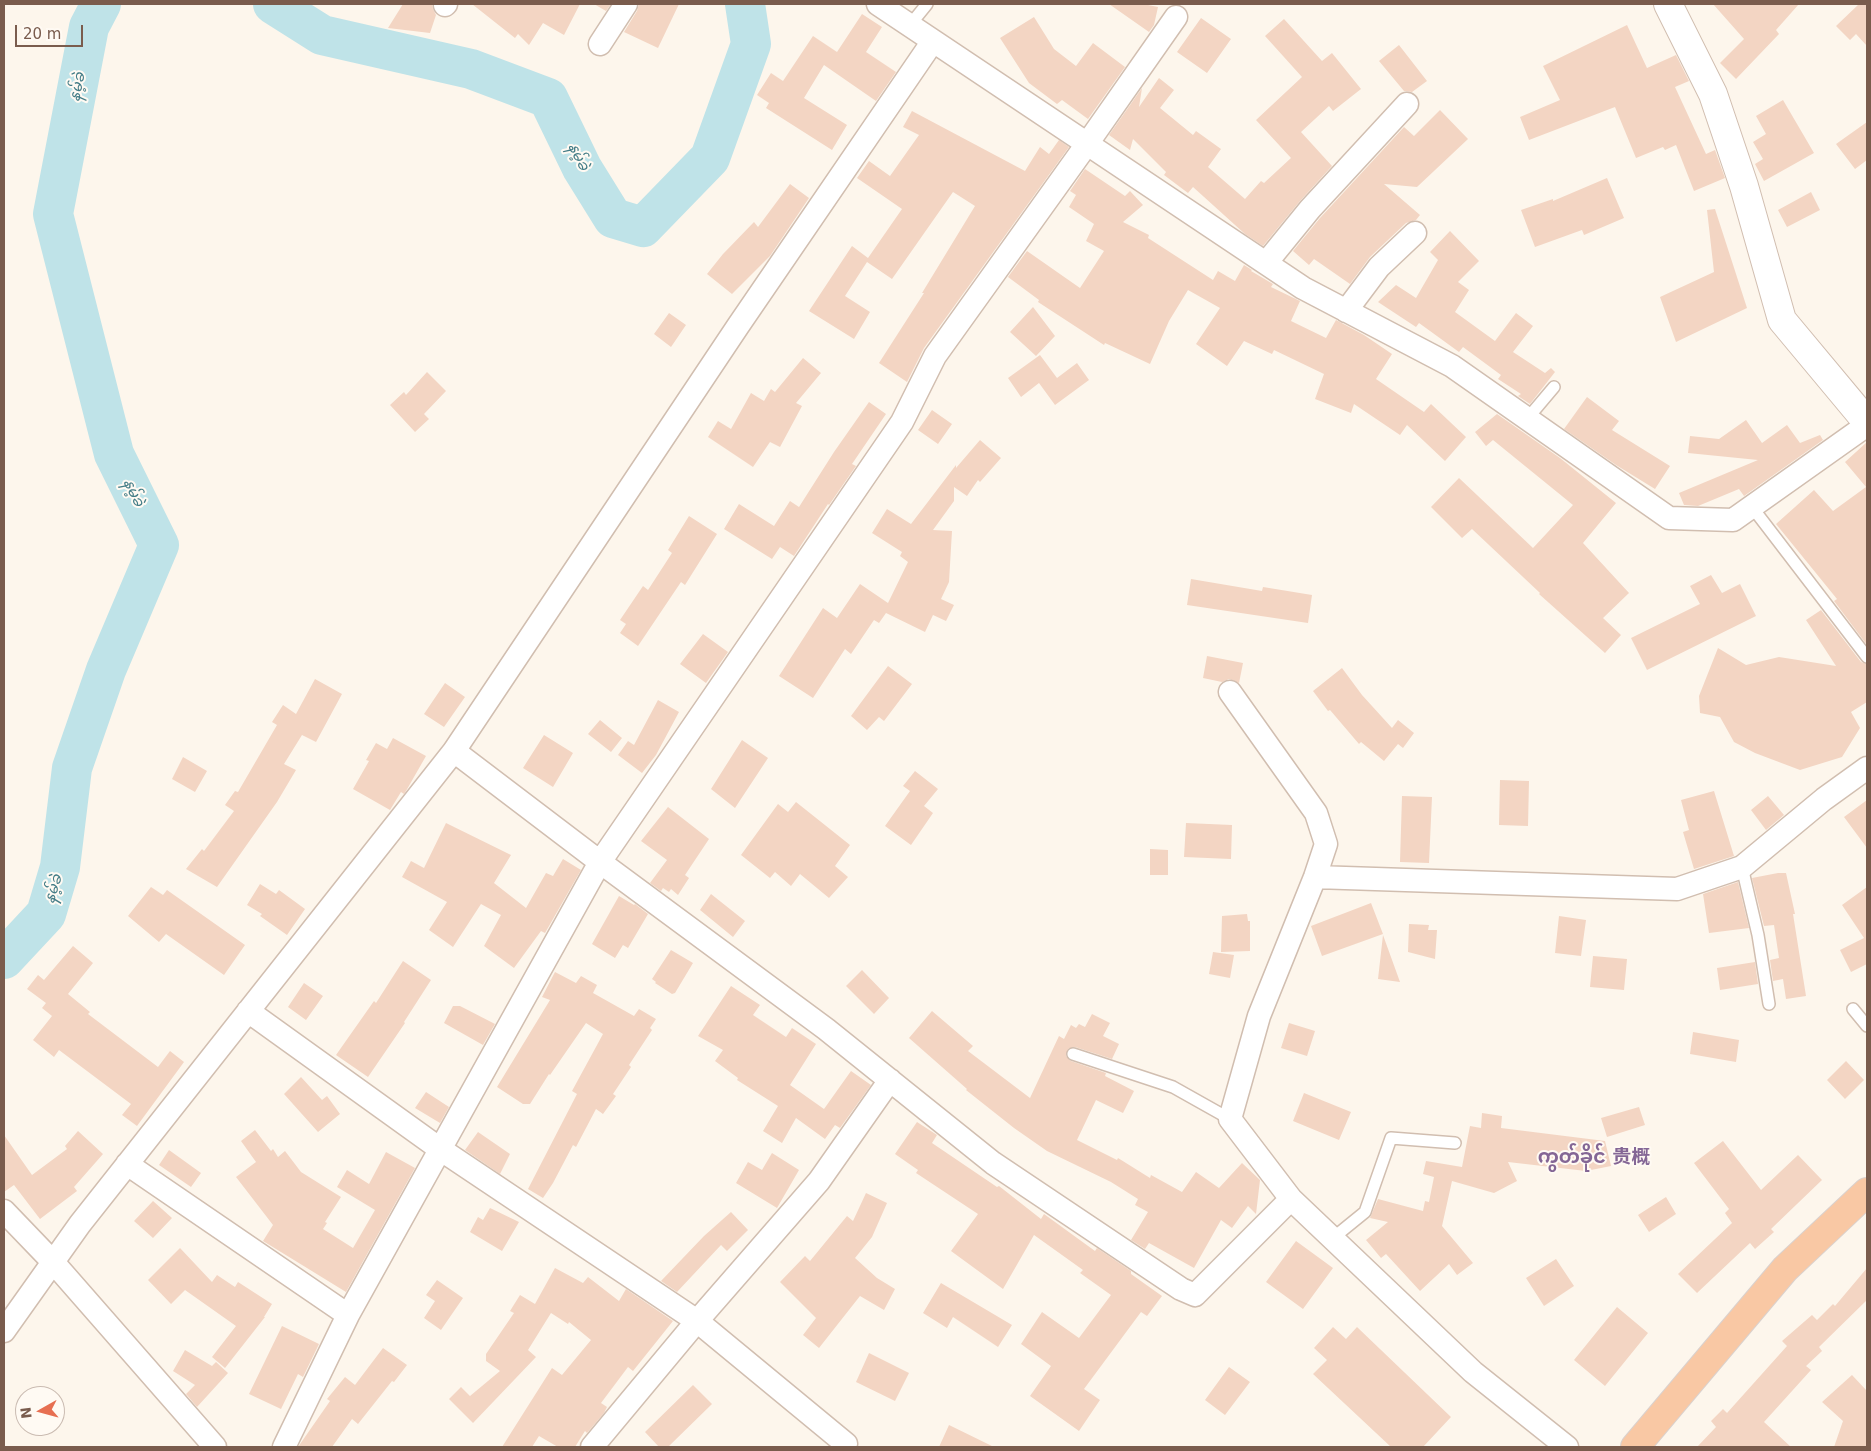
<!DOCTYPE html>
<html>
<head>
<meta charset="utf-8">
<style>
	body { margin:0 }
	#map { position:relative; width:1871px; height:1451px; overflow:hidden; background:#fdf6ec; font-family:"DejaVu Sans",sans-serif }
	canvas { display:block }
	.frame { position:absolute; inset:0; border:5px solid #7a5c4d; pointer-events:none }
	.north { position:absolute; left:15px; top:1386px; width:50px; height:50px; box-sizing:border-box; background:#fffaf3; border:1px solid #cabbb1; border-radius:50%; rotate:263deg; font-size:14px; font-weight:700; line-height:20px; text-align:center; color:#7a5c4d }
	.north::after { content:''; display:block; margin:auto; width:18px; height:22px; background:#e76f51; clip-path:polygon(50% 0,100% 100%,50% 72%,0 100%) }
	.scale { position:absolute; left:15px; top:25px; width:68px; height:22px; box-sizing:border-box; border:2px solid #7a5c4d; border-top:0; padding-left:6px; font-size:15px; line-height:18px; white-space:nowrap; color:#7a5c4d; -webkit-text-stroke:4px #fffaf3; paint-order:stroke }
</style>
</head>
<body>
<div id="map">
<canvas width="1871" height="1451"></canvas>
<div class="frame"></div>
<div class="north">N</div>
<div class="scale">20 m</div>
</div>
<script>
const ctx = document.querySelector('canvas').getContext('2d');
ctx.lineJoin = 'round';
function toPath(rows) {
  const path = new Path2D();
  for (const r of rows) {
    path.moveTo(r[0], r[1]);
    for (let i = 2; i < r.length; i += 2) path.lineTo(r[i], r[i + 1]);
  }
  return path;
}
function trace(path, color, width, dash) {
  ctx.strokeStyle = color;
  ctx.lineWidth = width;
  ctx.lineCap = dash ? 'butt' : 'round';
  ctx.setLineDash(dash || []);
  ctx.stroke(path);
}
function fill(path, color) {
  ctx.fillStyle = color;
  ctx.fill(path, 'evenodd');
}
function drawText(font, color, halo, rows, align = 'center') {
  ctx.font = font + ' "DejaVu Sans","Noto Sans SC","Noto Sans Myanmar",sans-serif';
  ctx.lineWidth = 4;
  ctx.setLineDash([]);
  ctx.textBaseline = 'middle';
  ctx.strokeStyle = halo;
  ctx.fillStyle = color;
  for (const [text, x, y, turn = 0] of rows) {
    ctx.save();
    ctx.translate(x, y);
    ctx.rotate((+turn || 0) * Math.PI / 180);
    ctx.textAlign = isNaN(turn) ? turn : align;
    if (halo) ctx.strokeText(text, 0, 0);
    ctx.fillText(text, 0, 0);
    ctx.restore();
  }
}
trace(toPath([
	[273,4,322,35,471,69,548,98,582,168,613,218,643,227,710,158,751,44,745,4],
	[4,959,46,914,60,867,72,768,106,670,159,545,114,454,53,214,89,27,101,4]
]), '#bfe3e8', 40);
fill(toPath([
	[403,4,432,4,433,9,436,15,430,33,388,28],
	[472,4,580,4,564,35,543,23,529,45,518,34,515,38],
	[594,4,611,4,606,11],
	[639,4,679,4,658,48,624,32,637,11],
	[1109,4,1143,4,1158,7,1154,25,1149,32],
	[1713,4,1799,4,1776,30,1779,34,1736,79,1720,63,1744,39],
	[1859,4,1867,4,1867,46,1856,34,1850,40,1836,26],
	[862,14,882,27,866,52,896,72,876,101,824,65,804,98,847,125,832,150,766,108,769,103,757,95,771,73,783,81,813,36,837,52],
	[1034,17,1054,49,1076,66,1093,43,1125,67,1088,119,1062,100,1057,104,1029,83,1000,38],
	[1201,18,1231,39,1207,73,1177,52],
	[1284,19,1322,61,1332,53,1361,89,1333,111,1329,106,1301,132,1332,166,1300,201,1263,246,1245,234,1193,187,1188,193,1164,175,1166,172,1133,139,1130,150,1109,135,1142,88,1139,107,1159,78,1174,90,1160,108,1193,135,1196,131,1221,149,1208,167,1245,199,1261,181,1264,183,1291,158,1256,120,1302,77,1265,36],
	[1627,25,1647,68,1676,55,1689,81,1675,87,1706,154,1715,150,1725,178,1694,191,1676,145,1665,150,1663,147,1636,158,1615,107,1529,140,1520,117,1560,100,1543,66],
	[1399,45,1427,81,1412,92,1404,91,1379,61],
	[1783,100,1814,153,1764,181,1755,164,1763,159,1753,142,1766,134,1756,116],
	[1440,110,1468,139,1417,187,1384,184,1420,215,1416,220,1406,223,1370,257,1350,284,1314,259,1309,265,1293,251,1320,218,1404,127,1414,136],
	[912,111,1025,171,1040,147,1049,154,1059,140,1069,147,924,348,907,382,879,363,924,293,922,293,975,206,953,192,892,279,867,262,845,296,870,312,854,339,809,311,852,246,868,258,902,209,857,178,869,161,890,176,919,135,903,127],
	[1867,122,1867,160,1855,169,1836,144],
	[1085,169,1125,196,1130,191,1143,205,1123,222,1149,235,1148,238,1213,280,1218,271,1235,281,1244,265,1252,270,1251,271,1273,284,1271,287,1300,301,1291,321,1326,338,1336,320,1364,335,1392,354,1376,379,1424,412,1431,404,1466,437,1445,461,1407,425,1400,435,1354,404,1351,413,1315,399,1324,374,1274,350,1272,354,1244,341,1227,366,1196,344,1220,308,1188,290,1169,321,1150,364,1105,343,1104,345,1038,302,1039,300,1008,277,1027,251,1080,288,1104,251,1086,241,1094,224,1069,207,1076,195,1070,191],
	[1607,178,1624,218,1584,235,1582,230,1535,247,1521,210,1553,199,1553,201],
	[790,184,809,198,770,256,732,294,707,274,723,254,754,222,758,227],
	[1811,192,1820,210,1787,227,1778,210],
	[1715,209,1747,308,1676,342,1660,297,1714,272,1707,210],
	[1450,231,1479,261,1458,282,1469,290,1455,312,1495,341,1516,313,1533,326,1513,352,1545,373,1551,368,1555,372,1530,404,1518,396,1521,394,1498,379,1501,375,1463,347,1459,352,1419,323,1416,327,1378,302,1396,285,1416,298,1438,260,1430,252],
	[1033,307,1055,336,1036,356,1010,332],
	[669,313,686,325,671,347,654,334],
	[1040,355,1057,378,1077,363,1089,380,1055,405,1039,383,1021,397,1008,378],
	[803,358,821,373,796,403,802,406,780,447,770,442,753,467,708,437,718,421,731,429,751,393,764,401,771,389,775,392],
	[427,372,446,391,424,414,429,419,415,432,390,405,404,392,406,395],
	[1587,397,1619,421,1612,430,1670,466,1655,489,1616,465,1564,429],
	[869,402,886,414,852,464,856,466,829,505,828,504,794,556,780,547,772,559,724,529,739,504,774,526,790,501,799,507,834,452],
	[932,410,952,424,938,444,918,430],
	[1497,414,1560,458,1616,503,1583,543,1629,593,1603,618,1621,635,1605,653,1539,594,1540,593,1472,529,1462,538,1431,507,1459,478,1533,548,1573,505,1493,440,1486,446,1475,432],
	[1746,420,1762,443,1787,425,1800,443,1820,435,1823,440,1744,496,1739,489,1698,506,1684,505,1679,493,1758,460,1688,453,1690,436,1719,439],
	[980,440,1001,458,980,482,978,480,967,496,954,487,954,501,933,530,952,531,949,582,941,599,954,605,946,621,933,615,925,632,886,613,879,623,874,620,851,654,845,649,813,698,779,676,823,608,837,618,860,584,888,603,908,562,900,556,902,552,872,533,887,509,911,524,956,465,956,468],
	[1867,442,1867,645,1834,601,1837,599,1776,524,1814,490,1833,511,1866,487,1845,462],
	[689,516,717,534,685,585,681,582,638,646,620,633,626,624,620,620,643,586,648,590,672,553,668,550],
	[1711,575,1722,593,1740,584,1756,616,1647,670,1631,638,1700,604,1690,586],
	[1191,579,1262,591,1263,587,1312,595,1308,623,1187,605],
	[1821,610,1861,662,1867,664,1867,702,1851,712,1860,728,1842,757,1800,770,1755,753,1734,742,1720,717,1700,713,1699,696,1718,648,1746,665,1779,657,1836,666,1806,620],
	[703,634,728,652,706,683,680,664],
	[1207,656,1243,663,1239,683,1229,679,1222,682,1203,678],
	[888,666,912,684,884,721,879,717,867,730,851,716],
	[1342,668,1362,695,1392,728,1398,720,1414,733,1403,748,1398,744,1384,761,1361,742,1359,744,1330,710,1328,711,1313,691],
	[315,679,342,694,316,742,302,735,284,764,296,770,277,802,217,887,186,869,202,849,204,851,234,811,225,805,235,791,238,792,277,725,272,722,283,705,296,714],
	[445,683,465,697,444,727,424,714],
	[658,700,679,712,656,755,642,773,618,755,628,741,634,745],
	[600,720,622,738,611,752,588,734],
	[544,735,573,753,553,787,523,768],
	[393,738,426,756,406,791,404,794,401,792,390,810,353,789,369,761,366,760,376,743,387,749],
	[742,740,768,758,735,808,711,789],
	[183,757,207,771,195,792,172,779],
	[915,771,938,789,924,806,933,813,911,845,885,826,910,791,903,786],
	[1500,780,1529,781,1528,826,1499,825],
	[1714,791,1734,856,1694,869,1683,832,1689,830,1681,800],
	[1402,796,1432,797,1429,863,1400,862],
	[1768,796,1784,815,1766,830,1751,810],
	[1867,800,1867,848,1844,817],
	[796,802,850,845,835,866,848,877,829,898,800,874,791,886,775,872,770,878,741,855,778,804,788,812],
	[668,807,709,839,685,875,689,878,678,895,671,889,669,892,663,888,661,891,650,883,667,860,641,841],
	[446,823,511,855,494,883,526,908,546,873,553,876,563,859,581,870,545,933,541,931,514,968,484,946,501,915,481,904,453,947,429,930,447,902,402,877,411,861,424,868],
	[1186,823,1232,825,1231,859,1184,857],
	[1150,849,1168,850,1168,875,1150,875],
	[1778,873,1786,873,1795,914,1793,914,1806,996,1786,999,1783,979,1773,981,1770,960,1779,958,1774,925,1764,926,1752,878],
	[1738,882,1749,928,1709,933,1703,894],
	[260,884,276,894,279,890,305,909,287,935,260,916,262,914,247,905],
	[151,887,163,895,167,890,245,945,224,975,166,934,159,942,128,916],
	[1867,887,1867,964,1851,972,1840,950,1864,938,1842,905],
	[711,894,745,921,733,937,700,910],
	[619,896,634,905,635,904,648,914,628,948,623,945,615,958,592,944],
	[1371,903,1383,934,1322,956,1311,926],
	[1247,914,1248,921,1250,921,1250,951,1221,952,1222,916],
	[1559,916,1586,920,1581,956,1555,953],
	[1409,924,1429,925,1428,930,1437,930,1435,959,1408,952],
	[1383,935,1400,982,1378,979],
	[73,946,93,963,68,994,90,1012,88,1014,158,1067,170,1051,184,1062,137,1126,122,1115,131,1104,59,1050,54,1057,33,1040,52,1016,42,1008,46,1003,27,989,38,975,44,980],
	[671,950,693,963,675,993,672,994,655,983,656,982,652,979],
	[1213,952,1234,955,1230,978,1209,974],
	[1593,956,1627,959,1624,990,1590,987],
	[403,961,431,980,404,1022,405,1023,368,1077,336,1055,374,1001,376,1003],
	[1755,962,1758,984,1720,990,1717,968],
	[862,970,889,998,874,1014,846,986],
	[555,972,576,983,581,976,597,985,593,993,634,1016,639,1009,656,1019,650,1028,652,1030,629,1065,631,1067,613,1094,616,1096,603,1114,596,1109,576,1147,573,1145,553,1183,543,1198,528,1189,577,1094,572,1091,603,1034,586,1023,550,1075,549,1074,530,1104,523,1104,497,1087,550,1000,542,997],
	[304,983,323,996,306,1020,288,1007],
	[731,986,760,1005,753,1015,786,1037,792,1028,816,1044,790,1085,824,1109,851,1071,871,1085,840,1128,835,1125,825,1139,796,1118,782,1143,763,1131,778,1106,737,1080,738,1078,715,1061,723,1050,698,1036],
	[453,1006,460,1006,495,1024,483,1045,444,1023],
	[932,1011,973,1046,968,1051,1030,1098,1059,1036,1064,1039,1071,1025,1076,1028,1079,1024,1085,1027,1092,1014,1110,1023,1103,1036,1119,1044,1112,1059,1075,1047,1068,1049,1066,1056,1071,1061,1106,1073,1105,1076,1134,1091,1123,1113,1096,1100,1077,1140,1117,1160,1118,1158,1150,1178,1151,1175,1182,1192,1196,1172,1219,1188,1242,1163,1260,1180,1256,1214,1248,1206,1232,1228,1221,1220,1194,1268,1149,1243,1145,1249,1131,1240,1148,1212,1135,1205,1138,1199,1111,1182,1047,1151,1014,1128,966,1090,967,1089,909,1038],
	[1289,1023,1315,1031,1307,1056,1281,1048],
	[1693,1032,1739,1040,1736,1062,1690,1054],
	[1846,1061,1864,1080,1845,1099,1827,1080],
	[301,1077,322,1100,327,1096,340,1114,318,1132,284,1094],
	[426,1092,449,1107,440,1123,415,1108],
	[1304,1093,1351,1112,1339,1140,1293,1121],
	[1639,1107,1645,1125,1607,1137,1601,1118],
	[1482,1113,1502,1116,1501,1128,1605,1141,1611,1166,1586,1171,1508,1162,1517,1181,1494,1193,1452,1181,1442,1226,1473,1263,1457,1275,1449,1264,1420,1291,1386,1254,1381,1258,1366,1240,1388,1222,1370,1218,1378,1199,1423,1211,1425,1201,1429,1202,1434,1177,1423,1174,1426,1161,1462,1167,1470,1126,1481,1128],
	[917,1122,937,1135,932,1143,997,1187,999,1186,1041,1219,1044,1214,1095,1251,1097,1248,1131,1271,1131,1274,1162,1296,1147,1316,1141,1312,1084,1389,1100,1400,1079,1431,1030,1396,1051,1366,1021,1344,1042,1312,1079,1338,1111,1295,1080,1273,1083,1270,1034,1235,1003,1289,951,1251,978,1214,916,1173,918,1170,895,1154],
	[255,1130,271,1151,273,1149,278,1157,285,1151,301,1172,341,1197,325,1222,327,1223,323,1229,353,1248,375,1210,337,1187,347,1170,369,1184,386,1152,415,1168,346,1292,263,1241,273,1225,236,1177,256,1162,241,1141],
	[78,1131,103,1154,74,1187,77,1191,40,1219,14,1185,4,1192,4,1135,32,1175,67,1149,65,1146],
	[478,1132,510,1154,500,1174,465,1150],
	[1723,1141,1761,1190,1798,1155,1822,1180,1771,1229,1774,1232,1755,1249,1750,1243,1697,1293,1678,1274,1732,1223,1725,1213,1729,1209,1694,1163],
	[169,1150,201,1173,191,1187,159,1165],
	[772,1153,799,1170,777,1208,736,1183,748,1162,762,1170],
	[866,1193,887,1203,872,1237,855,1258,877,1278,895,1289,884,1310,860,1296,819,1348,803,1335,816,1318,780,1282,805,1256,810,1261,847,1216,853,1221],
	[1666,1197,1676,1214,1649,1232,1638,1215],
	[153,1201,172,1218,153,1238,134,1221],
	[490,1208,519,1222,502,1251,470,1232,478,1217,483,1220],
	[731,1212,748,1230,727,1251,721,1245,677,1292,661,1281,704,1236],
	[1296,1241,1333,1268,1303,1309,1266,1282],
	[180,1248,212,1282,217,1275,235,1287,238,1282,272,1304,264,1317,265,1317,225,1368,212,1357,236,1326,185,1290,171,1304,148,1280],
	[1556,1259,1574,1286,1544,1306,1526,1278],
	[555,1268,583,1283,588,1277,619,1301,626,1289,673,1321,633,1371,628,1367,601,1403,607,1407,604,1413,587,1433,585,1431,575,1447,558,1447,539,1436,532,1447,502,1447,552,1368,562,1375,591,1340,569,1322,568,1324,551,1313,528,1350,536,1357,473,1423,449,1399,461,1387,470,1396,500,1371,486,1361,486,1354,514,1313,510,1311,520,1295,535,1304],
	[1867,1268,1867,1300,1819,1347,1822,1351,1806,1366,1811,1370,1764,1422,1791,1447,1697,1447,1716,1427,1711,1421,1723,1409,1727,1413,1787,1346,1782,1341,1812,1315,1817,1320,1833,1304,1835,1306],
	[437,1280,463,1298,441,1330,424,1318,435,1301,426,1295],
	[941,1283,1012,1325,998,1347,953,1317,947,1328,923,1313],
	[1617,1307,1648,1333,1605,1386,1574,1360],
	[282,1326,319,1344,303,1377,298,1374,281,1409,249,1394],
	[1333,1327,1346,1339,1357,1327,1451,1417,1423,1447,1391,1447,1313,1374,1327,1360,1314,1348],
	[383,1348,407,1365,394,1382,392,1381,358,1424,352,1419,332,1447,298,1447,330,1401,327,1399,345,1377,355,1385],
	[185,1350,212,1366,216,1362,228,1373,197,1407,186,1394,195,1385,173,1371],
	[869,1353,909,1373,895,1401,856,1382],
	[1229,1367,1250,1382,1225,1415,1205,1400],
	[1852,1375,1867,1391,1867,1447,1834,1447,1843,1421,1822,1402],
	[693,1385,712,1404,668,1447,659,1447,645,1432],
	[949,1425,994,1447,939,1447]
]), '#f3d5c3');
const service = toPath([
	[910,25,927,4],
	[1527,419,1554,387],
	[1752,507,1867,657],
	[1742,867,1758,935,1769,1004],
	[1853,1009,1867,1026],
	[1073,1054,1173,1087,1230,1119],
	[1333,1238,1365,1212,1391,1138,1455,1143]
]);
const minor = toPath([
	[878,4,1303,288,1452,366,1669,518,1733,520,1867,425],
	[445,5,446,4],
	[600,44,626,4],
	[1266,263,1310,209,1407,104],
	[1346,311,1379,267,1415,233],
	[1230,692,1316,813,1326,844,1315,877,1259,1016,1230,1119,1291,1199,1473,1372,1567,1447],
	[454,751,600,862,826,1029,993,1163,1181,1289,1195,1295,1291,1199],
	[1315,877,1677,889,1742,867,1824,799,1867,768],
	[248,1011,440,1149,697,1321,846,1444],
	[127,1164,348,1315],
	[4,1211,53,1262,215,1447],
	[4,1331,80,1224,454,751,738,326,933,41],
	[284,1447,348,1315,600,862,902,422,935,356,1087,144,1176,17],
	[592,1447,697,1321,819,1181,890,1080]
]);
const tertiary = toPath([
	[1668,4,1713,94,1744,186,1782,320,1867,422]
]);
const trunk = toPath([
	[1635,1447,1785,1269,1867,1192]
]);
trace(service, '#d1beb0', 14);
trace(minor, '#d1beb0', 25);
trace(tertiary, '#d1beb0', 30);
trace(trunk, '#dad1cd', 30);
trace(service, '#fff', 11);
trace(minor, '#fff', 22);
trace(tertiary, '#fff', 28);
trace(trunk, '#f9c8a4', 28);
drawText('italic 15px', '#437c86', '#fffaf3', [
	["နမ့်ခဲ",78,87,-79],
	["နမ့်ခဲ",578,157,63],
	["နမ့်ခဲ",133,493,64],
	["နမ့်ခဲ",54,889,-73]
]);
drawText('bold 19px', '#846695', '#fffaf3', [
	["ကွတ်ခိုင် 贵概",1594,1158]
]);
</script>
</body>
</html>
